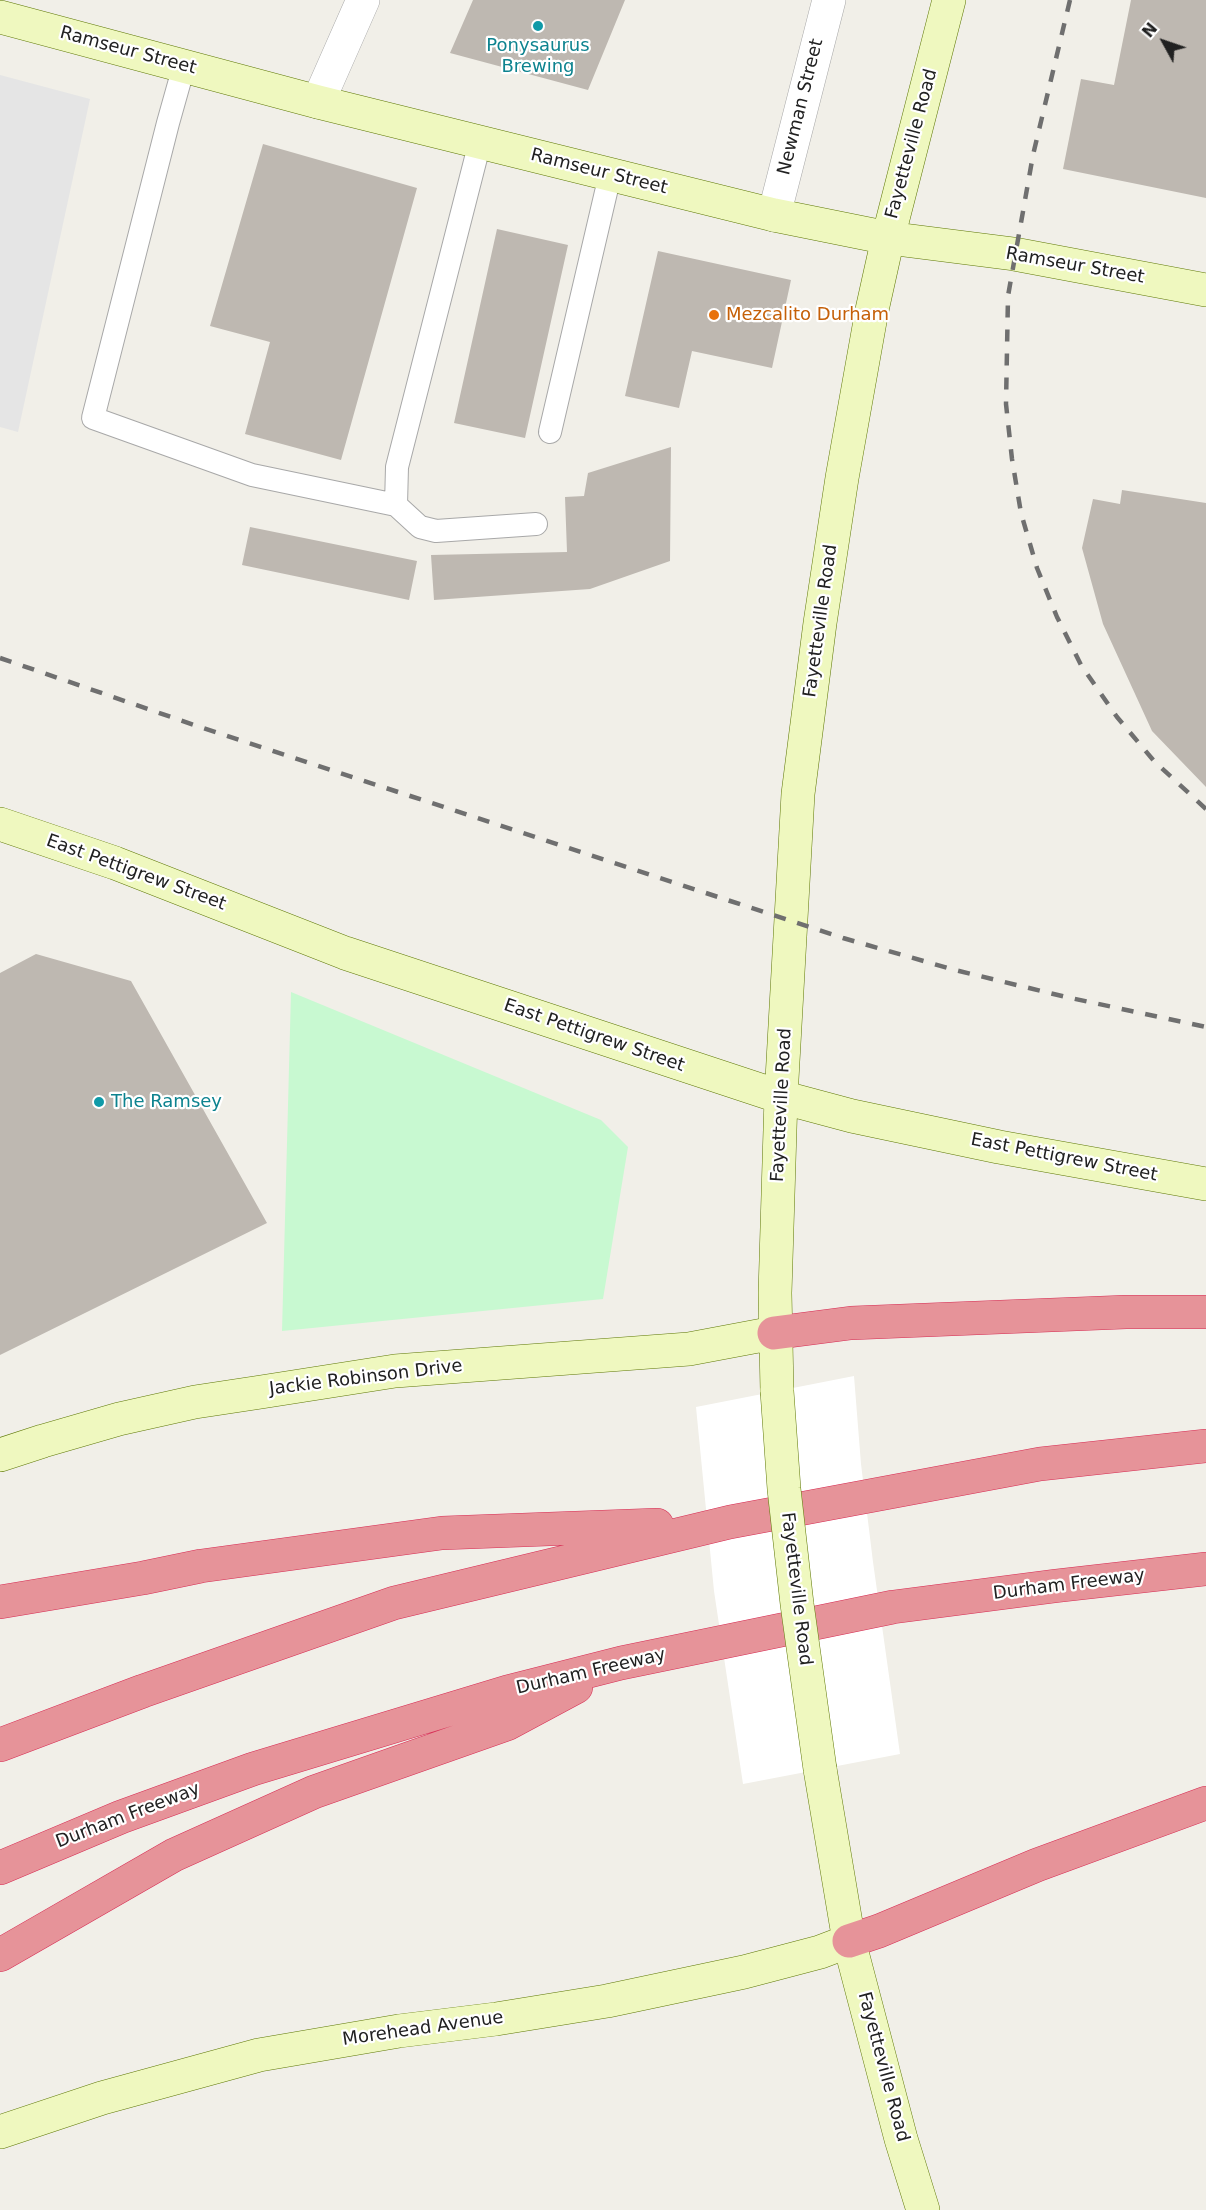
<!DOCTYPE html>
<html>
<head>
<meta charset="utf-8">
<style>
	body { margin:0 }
	#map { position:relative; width:1206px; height:2210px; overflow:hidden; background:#f1efe8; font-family:"DejaVu Sans",sans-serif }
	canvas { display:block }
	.north { position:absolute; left:1134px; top:12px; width:60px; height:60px; -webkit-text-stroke:4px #fff; paint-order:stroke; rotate:310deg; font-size:16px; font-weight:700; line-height:24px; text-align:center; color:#212121 }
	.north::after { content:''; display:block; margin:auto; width:21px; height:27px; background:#212121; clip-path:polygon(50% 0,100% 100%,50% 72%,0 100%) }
</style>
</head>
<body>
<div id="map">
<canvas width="1206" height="2210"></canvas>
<div class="north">N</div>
</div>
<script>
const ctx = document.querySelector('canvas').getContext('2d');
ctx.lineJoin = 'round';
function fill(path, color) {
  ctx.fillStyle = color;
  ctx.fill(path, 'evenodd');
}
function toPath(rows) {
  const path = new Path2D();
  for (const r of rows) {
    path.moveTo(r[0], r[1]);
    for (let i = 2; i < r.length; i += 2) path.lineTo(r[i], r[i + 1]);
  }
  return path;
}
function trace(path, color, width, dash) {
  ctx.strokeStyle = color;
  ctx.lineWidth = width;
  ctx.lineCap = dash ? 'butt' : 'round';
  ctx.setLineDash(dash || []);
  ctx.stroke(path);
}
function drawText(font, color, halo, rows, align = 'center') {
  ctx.font = font + ' "DejaVu Sans",sans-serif';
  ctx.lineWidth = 4.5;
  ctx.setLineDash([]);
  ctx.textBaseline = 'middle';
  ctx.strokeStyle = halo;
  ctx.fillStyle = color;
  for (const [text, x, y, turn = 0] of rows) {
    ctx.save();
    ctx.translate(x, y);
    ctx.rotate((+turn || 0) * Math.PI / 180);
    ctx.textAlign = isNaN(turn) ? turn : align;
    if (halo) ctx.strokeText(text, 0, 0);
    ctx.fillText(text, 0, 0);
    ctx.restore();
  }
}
fill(toPath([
	[291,992,601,1120,628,1147,603,1299,282,1331]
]), '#c8f9d1');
fill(toPath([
	[0,75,90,99,18,432,0,427]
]), '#e5e5e5');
fill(toPath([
	[854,1376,861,1464,873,1562,900,1754,743,1784,714,1591,696,1407]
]), '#fff');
fill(toPath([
	[473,0,625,0,588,90,450,53],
	[1131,0,1206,0,1206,198,1063,169,1081,79,1114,85],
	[263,144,417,188,341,460,245,434,270,342,210,326],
	[497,229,568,245,525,438,454,423],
	[658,251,791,280,772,368,692,351,679,408,625,396],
	[671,447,670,561,590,589,434,600,431,555,567,552,565,497,584,496,588,473],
	[1122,490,1206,503,1206,787,1152,731,1103,624,1082,548,1093,499,1120,504],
	[250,527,417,561,409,600,242,565],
	[36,954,131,981,267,1223,0,1355,0,973]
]), '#beb8b1');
const lane = toPath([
	[184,66,168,123,93,418,252,475,396,505],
	[480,142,397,467,396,505,420,527,436,531,536,524],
	[550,432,610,175]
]);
const street = toPath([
	[318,102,363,0],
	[774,215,829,0]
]);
const secondary = toPath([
	[0,17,318,102,774,215,888,238,1014,254,1206,290],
	[0,824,115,863,345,953,781,1097,852,1116,999,1147,1206,1184],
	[777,1391,775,1293,781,1097,798,794,820,623,842,478,872,310,888,238,949,0],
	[0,1455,43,1441,119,1419,195,1402,261,1392,395,1371,689,1349,774,1333],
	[820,1769,849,1941,901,2139,923,2210],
	[0,2132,102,2098,259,2055,399,2031,496,2019,607,2001,744,1972,820,1952,849,1941]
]);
const highway = toPath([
	[774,1333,851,1323,1126,1312,1206,1312],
	[0,1602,143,1578,201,1566,442,1533,657,1525],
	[0,1745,143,1691,394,1603,730,1522,1040,1464,1206,1446],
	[0,1868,121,1817,253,1769,507,1692,621,1663,893,1607,1055,1586,1206,1569],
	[849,1941,879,1931,1037,1865,1206,1803],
	[0,1955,174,1855,314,1792,507,1724,576,1687]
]);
trace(lane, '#a8a8a8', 24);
trace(street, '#a8a8a8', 34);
trace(secondary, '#5f7808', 34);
trace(highway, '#d72d54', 34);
trace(lane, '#fff', 22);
trace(street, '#fff', 33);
trace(secondary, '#eff8bf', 33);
trace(highway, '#e69399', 33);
trace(toPath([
	[1070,0,1033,155,1008,296,1006,404,1012,459,1021,513,1037,568,1057,617,1081,665,1117,717,1154,761,1206,809],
	[0,658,203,728,843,938,955,970,1066,997,1206,1027]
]), '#6f6f6f', 4.5, [12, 12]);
const secondaryBridge = toPath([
	[777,1391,784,1489,797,1604,820,1769]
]);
trace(secondaryBridge, '#5f7808', 34, []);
trace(secondaryBridge, '#eff8bf', 33);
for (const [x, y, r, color] of [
	[538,26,6,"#0f9aa8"],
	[714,315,6,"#e8710a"],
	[99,1102,6,"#0f9aa8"]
]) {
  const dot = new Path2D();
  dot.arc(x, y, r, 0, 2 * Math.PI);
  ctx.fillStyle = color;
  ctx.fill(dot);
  trace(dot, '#fff', 2);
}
drawText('18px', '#0d838f', '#fff', [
	["Ponysaurus",538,46],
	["Brewing",538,67],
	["The Ramsey",111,1102,"left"]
]);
drawText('18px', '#212121', '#fff', [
	["Ramseur Street",128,51,15],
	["Newman Street",801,107,-76],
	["Fayetteville Road",912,144,-75],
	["Ramseur Street",599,172,14],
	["Ramseur Street",1075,266,10],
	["Fayetteville Road",821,621,-82],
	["East Pettigrew Street",136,873,20],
	["East Pettigrew Street",594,1036,19],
	["Fayetteville Road",782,1105,-87],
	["East Pettigrew Street",1064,1158,11],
	["Jackie Robinson Drive",366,1378,-7],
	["Durham Freeway",1069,1585,-7],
	["Fayetteville Road",796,1589,83],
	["Durham Freeway",591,1672,-13],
	["Durham Freeway",128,1816,-21],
	["Morehead Avenue",423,2029,-8],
	["Fayetteville Road",883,2067,75]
]);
drawText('18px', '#c56008', '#fff', [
	["Mezcalito Durham",726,315]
], 'left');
</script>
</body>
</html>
